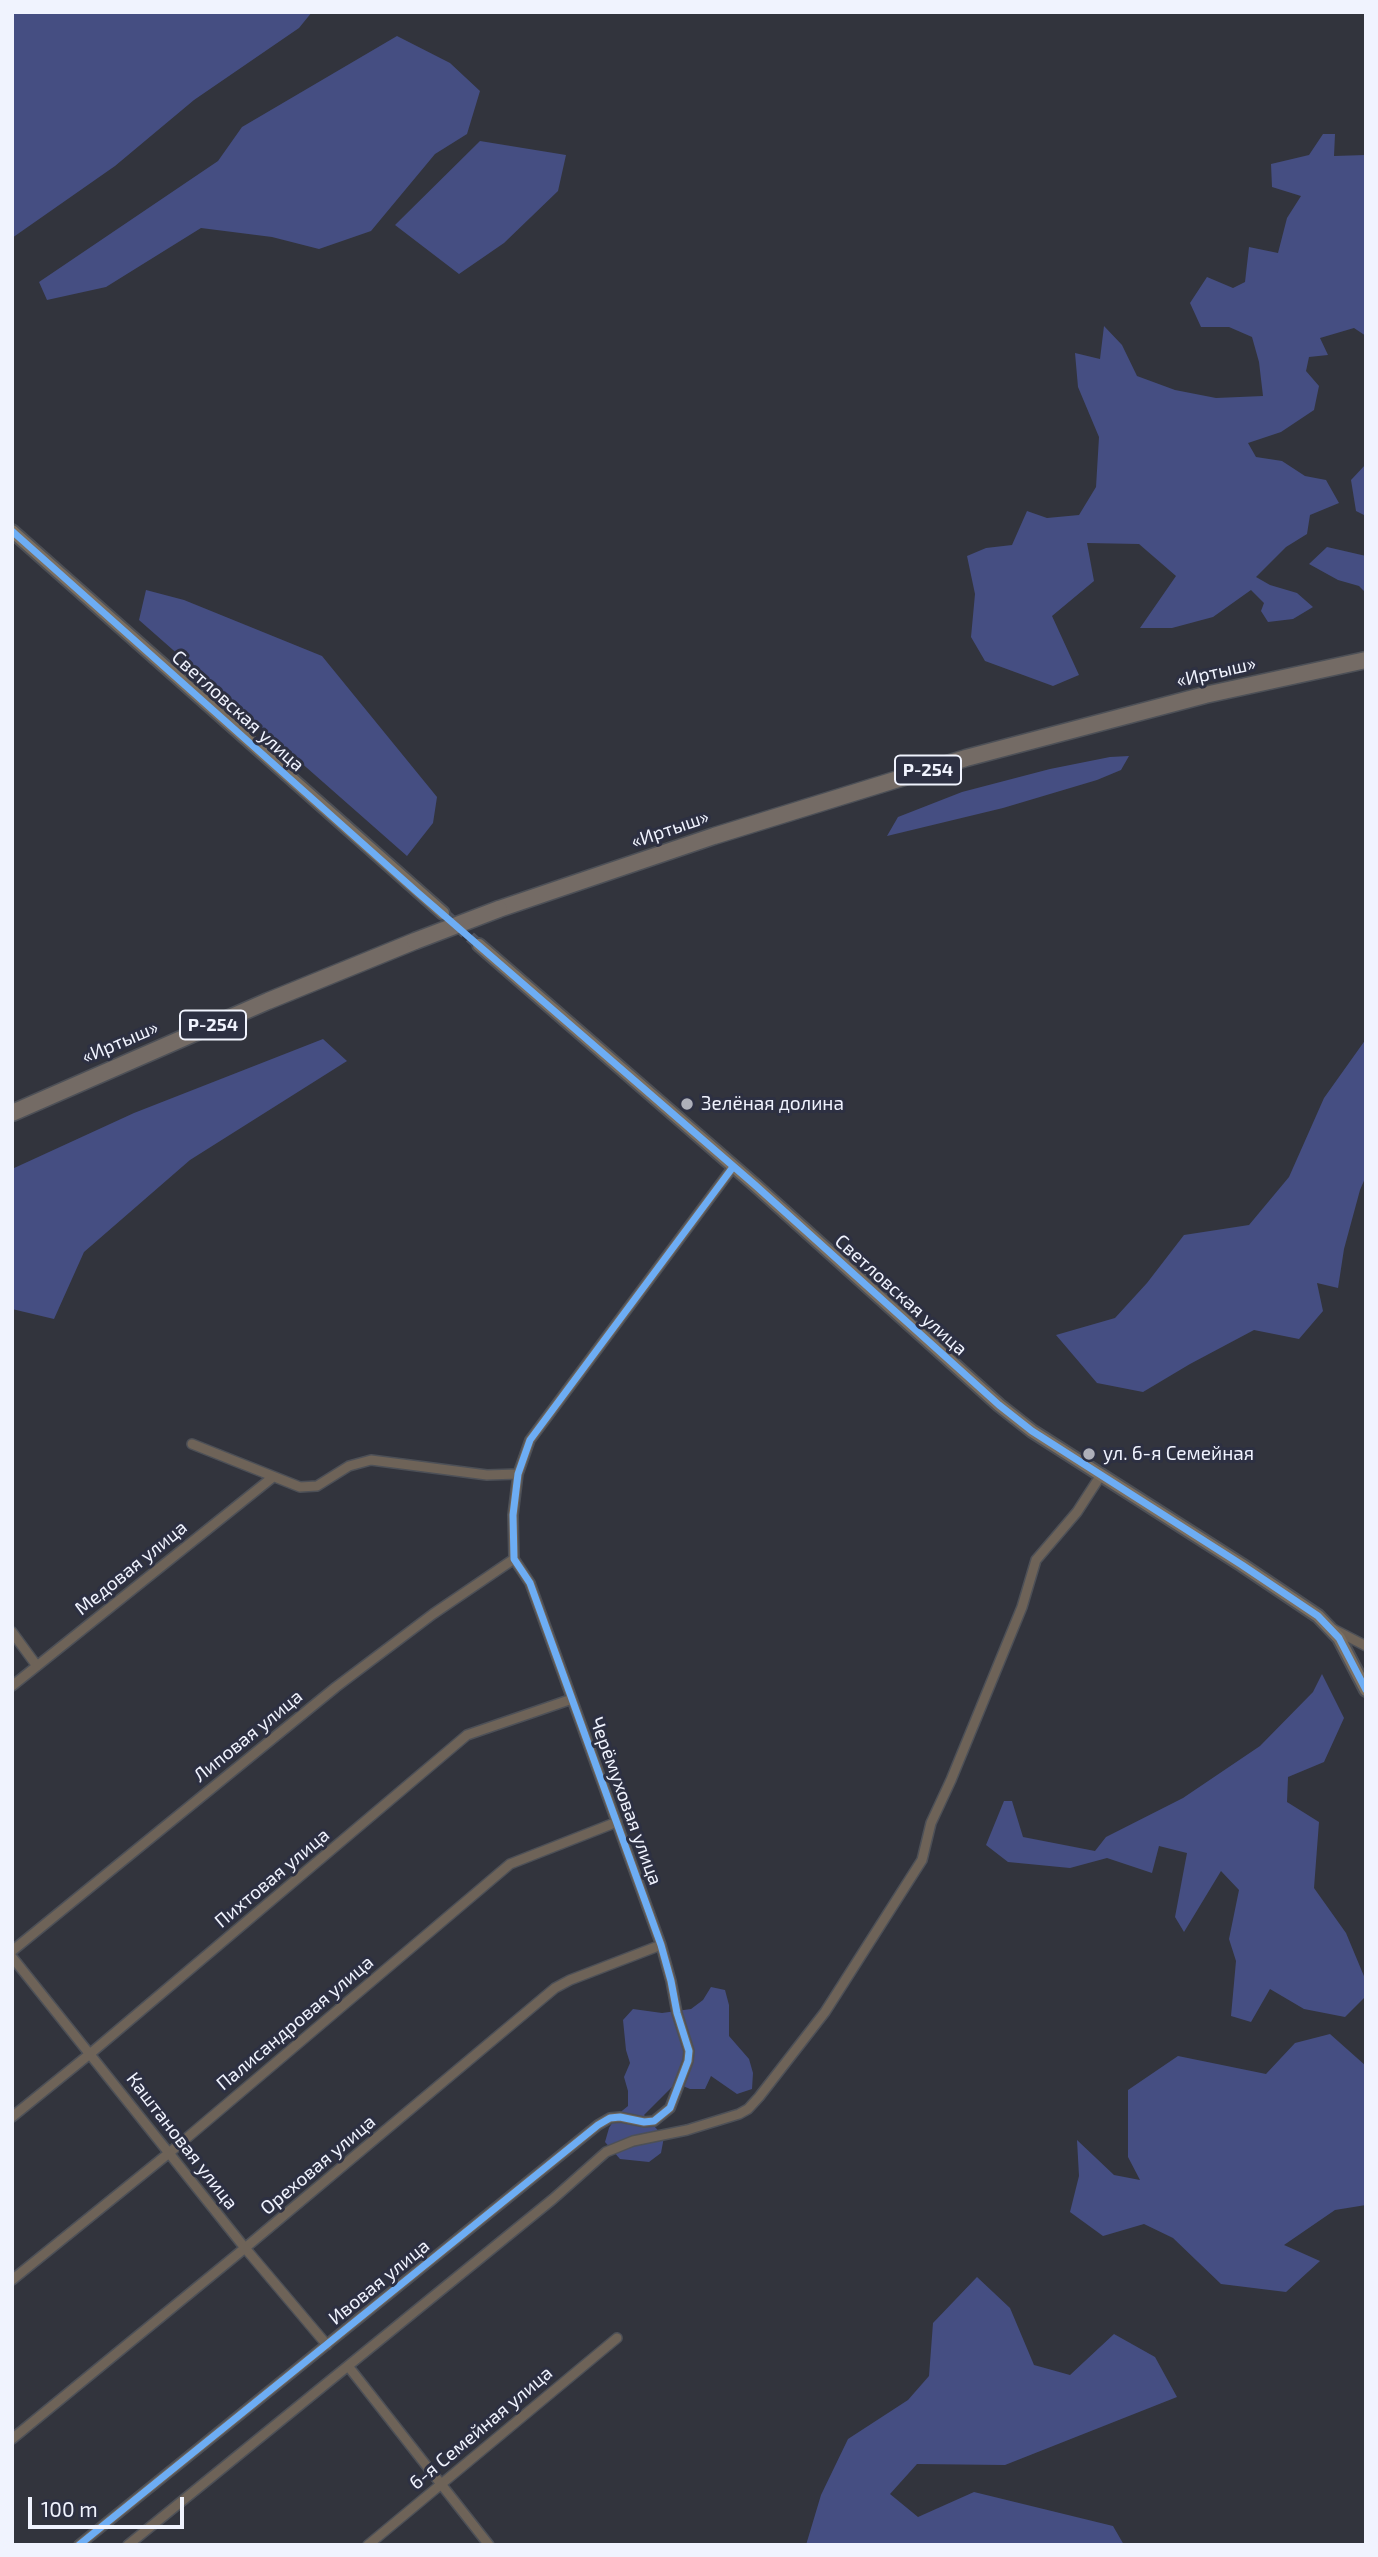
<!DOCTYPE html>
<html>
<head>
<meta charset="utf-8">
<style>
	body { margin:0 }
	#map { position:relative; width:1378px; height:2557px; overflow:hidden; background:#32343d; font-family:"Exo 2",sans-serif }
	canvas { display:block }
	.frame { position:absolute; inset:0; border:14px solid #f0f3fe; pointer-events:none }
	.scale { position:absolute; left:28px; top:2497px; width:156px; height:32px; box-sizing:border-box; border:4px solid #f0f3fe; border-top:0; padding-left:9px; font-size:21px; line-height:24px; white-space:nowrap; color:#f0f3fe; -webkit-text-stroke:5px #2d3042; paint-order:stroke }
</style>
</head>
<body>
<div id="map">
<canvas width="1378" height="2557"></canvas>
<div class="frame"></div>
<div class="scale">100 m</div>
</div>
<script>
const ctx = document.querySelector('canvas').getContext('2d');
ctx.lineJoin = 'round';
function fill(path, color) {
  ctx.fillStyle = color;
  ctx.fill(path, 'evenodd');
}
function toPath(rows) {
  const path = new Path2D();
  for (const r of rows) {
    path.moveTo(r[0], r[1]);
    for (let i = 2; i < r.length; i += 2) path.lineTo(r[i], r[i + 1]);
  }
  return path;
}
function trace(path, color, width, dash) {
  ctx.strokeStyle = color;
  ctx.lineWidth = width;
  ctx.lineCap = dash ? 'butt' : 'round';
  ctx.setLineDash(dash || []);
  ctx.stroke(path);
}
function drawText(font, color, halo, rows, align = 'center') {
  ctx.font = font + ' "Exo 2",sans-serif';
  ctx.lineWidth = 6;
  ctx.setLineDash([]);
  ctx.textBaseline = 'middle';
  ctx.strokeStyle = halo;
  ctx.fillStyle = color;
  for (const [text, x, y, turn = 0] of rows) {
    ctx.save();
    ctx.translate(x, y);
    ctx.rotate((+turn || 0) * Math.PI / 180);
    ctx.textAlign = isNaN(turn) ? turn : align;
    if (halo) ctx.strokeText(text, 0, 0);
    ctx.fillText(text, 0, 0);
    ctx.restore();
  }
}
fill(toPath([
	[12,12,312,12,299,28,194,100,115,166,12,238],
	[397,36,450,63,480,91,467,134,435,154,371,231,319,249,272,237,201,228,106,287,47,300,39,282,218,161,242,127],
	[1323,134,1335,134,1334,156,1366,155,1366,336,1354,328,1320,338,1328,355,1309,357,1306,371,1319,386,1314,410,1281,432,1248,443,1256,457,1282,461,1305,476,1326,480,1339,503,1310,515,1307,534,1286,547,1256,577,1270,585,1297,593,1313,607,1293,619,1268,622,1261,611,1264,603,1251,590,1213,617,1172,628,1140,628,1176,576,1139,544,1087,543,1094,581,1052,616,1079,675,1053,686,985,661,971,637,975,594,967,556,986,548,1012,545,1027,511,1047,518,1079,515,1096,487,1099,437,1078,387,1075,353,1100,359,1104,326,1122,345,1137,376,1175,390,1216,398,1263,396,1259,362,1252,337,1229,327,1201,327,1190,303,1207,277,1233,288,1245,282,1249,247,1278,253,1287,218,1301,196,1272,187,1271,164,1309,155],
	[480,141,566,155,558,191,504,243,459,274,395,225],
	[1366,464,1366,516,1356,511,1351,480],
	[1327,547,1366,556,1366,593,1359,586,1338,580,1309,564],
	[146,590,184,600,322,656,437,797,433,823,407,856,139,620],
	[1129,756,1121,770,1097,780,1003,808,887,836,898,817,962,792,1050,769,1110,757],
	[323,1039,347,1061,190,1160,84,1252,54,1319,12,1309,12,1169,134,1113],
	[1366,1039,1366,1176,1360,1190,1344,1249,1338,1288,1317,1283,1323,1311,1299,1339,1254,1330,1190,1364,1143,1392,1097,1383,1056,1335,1115,1318,1147,1283,1184,1235,1249,1225,1289,1177,1324,1098],
	[1322,1674,1344,1718,1324,1762,1288,1777,1287,1802,1319,1822,1314,1888,1346,1933,1366,1981,1366,1996,1345,2017,1304,2009,1270,1989,1251,2022,1231,2016,1236,1961,1229,1939,1239,1890,1221,1871,1184,1932,1175,1917,1187,1853,1159,1846,1152,1873,1107,1858,1070,1868,1008,1862,986,1845,1004,1801,1012,1801,1023,1837,1095,1851,1106,1837,1183,1798,1260,1746,1313,1692],
	[711,1987,725,1990,729,2005,729,2036,749,2059,753,2073,752,2089,737,2094,711,2076,705,2089,690,2089,676,2083,644,2115,664,2137,661,2153,649,2162,620,2159,605,2142,609,2128,617,2115,628,2106,628,2091,624,2077,630,2063,626,2050,623,2020,633,2009,662,2013,691,2009,703,2000],
	[1330,2034,1366,2066,1366,2205,1335,2210,1284,2245,1320,2261,1286,2292,1221,2284,1173,2238,1144,2224,1103,2236,1070,2212,1079,2176,1077,2140,1114,2175,1140,2180,1128,2157,1128,2090,1178,2056,1266,2074,1295,2043],
	[977,2277,1010,2308,1034,2365,1070,2375,1114,2334,1155,2357,1177,2397,1005,2465,917,2464,890,2494,918,2517,974,2492,1113,2526,1124,2545,806,2545,821,2495,848,2439,908,2400,929,2376,933,2323]
]), '#454e82');
trace(toPath([
	[443,913,479,945]
]), '#4e515a', 12, [12, 6]);
const street = toPath([
	[192,1444,300,1487,317,1486,349,1466,371,1460,487,1475,518,1474],
	[1333,1629,1366,1646],
	[12,1632,37,1666],
	[12,1686,273,1477],
	[12,1951,336,1687,433,1614,514,1559],
	[12,1957,245,2248,327,2345],
	[12,2117,91,2053,467,1735,572,1699],
	[12,2280,169,2153,510,1864,617,1822],
	[348,2366,489,2545],
	[12,2439,245,2248,555,1988,570,1980,661,1945],
	[79,2545,598,2125,610,2118,620,2117,644,2122,654,2121,670,2108,688,2061,689,2051,677,2013,671,1981,661,1945,530,1583,514,1559,513,1515,518,1474,530,1440,733,1167],
	[128,2545,553,2199,606,2152,633,2141,687,2130,739,2114,748,2109,759,2097,825,2012,922,1860,931,1823,951,1780,1022,1607,1036,1560,1077,1512,1101,1475],
	[368,2545,617,2338]
]);
const secondary = toPath([
	[12,531,443,913],
	[479,945,755,1185,999,1405,1032,1431,1242,1565,1318,1616,1339,1638,1366,1690]
]);
const highway = toPath([
	[499,909,714,836,966,758,1205,695,1366,660],
	[12,1113,268,1001,415,941]
]);
trace(street, '#4d5057', 12);
trace(secondary, '#4d5057', 16);
trace(highway, '#4d5057', 19);
trace(street, '#6e6358', 9);
trace(secondary, '#7a6e60', 12);
trace(highway, '#746b65', 16);
const highwayBridge = toPath([
	[415,941,499,909]
]);
trace(highwayBridge, '#4d5057', 19, []);
trace(highwayBridge, '#746b65', 16);
trace(toPath([
	[12,531,417,892,755,1185,999,1405,1032,1431,1242,1565,1318,1616,1339,1638,1366,1690],
	[79,2545,598,2125,610,2118,620,2117,644,2122,654,2121,670,2108,688,2061,689,2051,677,2013,671,1981,661,1945,530,1583,514,1559,513,1515,518,1474,530,1440,733,1167]
]), '#6dadf4', 7);
for (const [x, y, r, color] of [
	[687,1104,7,"#aeb0ba"],
	[1089,1454,7,"#aeb0ba"]
]) {
  const dot = new Path2D();
  dot.arc(x, y, r, 0, 2 * Math.PI);
  ctx.fillStyle = color;
  ctx.fill(dot);
  trace(dot, '#2d3042', 2.5);
}
for (const [x, y, w] of [
	[928,770,66],
	[213,1025,66]
]) {
  const box = new Path2D();
  box.roundRect(x - w / 2, y - 14.5, w, 29, 5);
  ctx.fillStyle = '#2d3042';
  ctx.fill(box);
  trace(box, '#f0f3fe', 2);
}
drawText('bold 18px', '#f0f3fe', null, [
	["Р-254",928,770],
	["Р-254",213,1025]
]);
drawText('19px', '#f0f3fe', '#2d3042', [
	["«Иртыш»",1216,672,-13],
	["Светловская улица",238,711,42],
	["«Иртыш»",670,829,-19],
	["«Иртыш»",120,1042,-23],
	["Светловская улица",901,1295,42],
	["Медовая улица",131,1568,-39],
	["Липовая улица",248,1736,-39],
	["Черёмуховая улица",626,1801,70],
	["Пихтовая улица",272,1878,-40],
	["Палисандровая улица",295,2023,-40],
	["Каштановая улица",182,2141,52],
	["Ореховая улица",318,2165,-40],
	["Ивовая улица",379,2282,-39],
	["6-я Семейная улица",481,2428,-40]
]);
drawText('19px', '#f0f3fe', '#2d3042', [
	["Зелёная долина",701,1104],
	["ул. 6-я Семейная",1103,1454]
], 'left');
</script>
</body>
</html>
